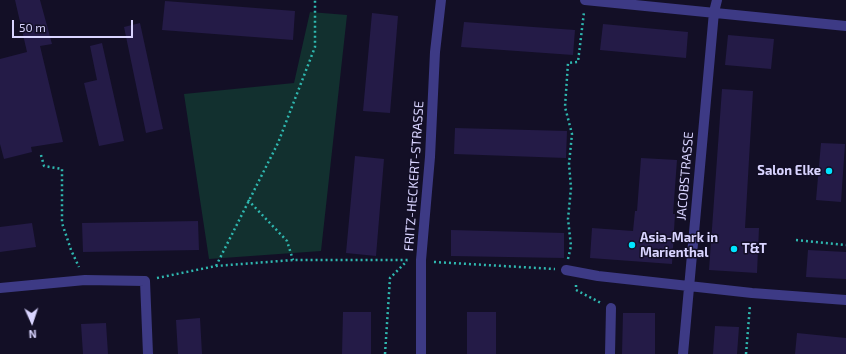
<!DOCTYPE html>
<html>
<head>
<meta charset="utf-8">
<style>
	body { margin:0 }
	#map { position:relative; width:846px; height:354px; overflow:hidden; background:#130f26; font-family:"Exo 2",sans-serif }
	canvas { display:block }
	.north { position:absolute; left:12px; top:302px; width:40px; height:40px; -webkit-text-stroke:3px #130f26; paint-order:stroke; rotate:177deg; font-size:11px; font-weight:700; line-height:16px; text-align:center; color:#d9d4ff }
	.north::after { content:''; display:block; margin:auto; width:14px; height:18px; background:#d9d4ff; clip-path:polygon(50% 0,100% 100%,50% 72%,0 100%) }
	.scale { position:absolute; left:12px; top:20px; width:121px; height:18px; box-sizing:border-box; border:2px solid #d9d4ff; border-top:0; padding-left:5px; font-size:12px; line-height:14px; white-space:nowrap; color:#d9d4ff; -webkit-text-stroke:3px #130f26; paint-order:stroke }
</style>
</head>
<body>
<div id="map">
<canvas width="846" height="354"></canvas>
<div class="north">N</div>
<div class="scale">50 m</div>
</div>
<script>
const ctx = document.querySelector('canvas').getContext('2d');
ctx.lineJoin = 'round';
function fill(path, color) {
  ctx.fillStyle = color;
  ctx.fill(path, 'evenodd');
}
function toPath(rows) {
  const path = new Path2D();
  for (const r of rows) {
    path.moveTo(r[0], r[1]);
    for (let i = 2; i < r.length; i += 2) path.lineTo(r[i], r[i + 1]);
  }
  return path;
}
function trace(path, color, width, dash) {
  ctx.strokeStyle = color;
  ctx.lineWidth = width;
  ctx.lineCap = dash ? 'butt' : 'round';
  ctx.setLineDash(dash || []);
  ctx.stroke(path);
}
function drawText(font, color, halo, rows, align = 'center') {
  ctx.font = font + ' "Exo 2",sans-serif';
  ctx.lineWidth = 3;
  ctx.setLineDash([]);
  ctx.textBaseline = 'middle';
  ctx.strokeStyle = halo;
  ctx.fillStyle = color;
  for (const [text, x, y, turn = 0] of rows) {
    ctx.save();
    ctx.translate(x, y);
    ctx.rotate((+turn || 0) * Math.PI / 180);
    ctx.textAlign = isNaN(turn) ? turn : align;
    if (halo) ctx.strokeText(text, 0, 0);
    ctx.fillText(text, 0, 0);
    ctx.restore();
  }
}
fill(toPath([
	[310,12,347,15,321,251,209,259,184,94,294,83]
]), '#12302f');
fill(toPath([
	[15,0,40,0,52,44,40,46,63,142,31,147,32,152,4,159,0,144,0,59,27,52],
	[165,1,295,11,293,40,162,30],
	[372,13,398,16,390,113,363,111],
	[464,22,575,30,573,55,461,47],
	[140,23,163,129,146,133,124,27],
	[603,24,688,32,686,58,600,50],
	[728,35,774,39,771,69,725,65],
	[102,43,124,141,99,146,84,83,97,80,90,46],
	[722,89,753,91,745,228,759,228,757,273,709,270],
	[455,128,567,131,566,158,454,154],
	[821,143,845,144,841,202,816,200],
	[355,156,384,159,376,256,346,253],
	[641,158,677,160,673,214,675,214,672,264,590,258,592,228,633,231,635,211,637,211],
	[198,221,199,250,83,252,82,223],
	[32,223,36,247,0,252,0,227],
	[451,230,564,233,564,258,451,256],
	[808,250,846,252,846,279,806,277],
	[343,312,371,312,371,354,342,354],
	[467,312,496,312,496,354,467,354],
	[623,313,655,313,655,354,622,354],
	[200,318,202,354,178,354,176,320],
	[106,323,108,354,83,354,81,324],
	[715,326,739,327,737,354,713,354],
	[797,333,846,338,846,354,795,354]
]), '#241b47');
trace(toPath([
	[41,155,44,166,62,169,62,223,71,250,79,267],
	[248,200,287,241,293,260],
	[796,240,846,245],
	[568,259,571,246,568,219,571,188,569,164,572,134,565,107,568,63,578,62,584,12],
	[434,262,555,269],
	[216,266,278,143,315,47,315,0],
	[157,278,216,266,293,260,409,260],
	[576,285,576,290,601,303],
	[385,354,390,278,407,261],
	[746,354,750,305]
]), '#2fb8b0', 2.5, [2, 3]);
trace(toPath([
	[585,0,846,26],
	[566,270,598,276,752,293,846,300],
	[0,288,85,280,145,281,148,354],
	[421,354,421,260,430,157,435,52,441,0],
	[610,354,611,308],
	[683,354,714,12,717,0]
]), '#3d3a85', 10);
for (const [x, y, r, color] of [
	[829,171,4,"#00e5ff"],
	[632,245,4,"#00e5ff"],
	[734,249,4,"#00e5ff"]
]) {
  const dot = new Path2D();
  dot.arc(x, y, r, 0, 2 * Math.PI);
  ctx.fillStyle = color;
  ctx.fill(dot);
  trace(dot, '#130f26', 1.5);
}
drawText('bold 13px', '#d9d4ff', '#130f26', [
	["Salon Elke",821,171,"right"],
	["Asia-Mark in",640,238],
	["Marienthal",640,253],
	["T&T",742,249]
], 'left');
drawText('13px', '#d9d4ff', '#130f26', [
	["FRITZ-HECKERT-STRASSE",414,176,-86],
	["JACOBSTRASSE",685,176,-85]
]);
</script>
</body>
</html>
